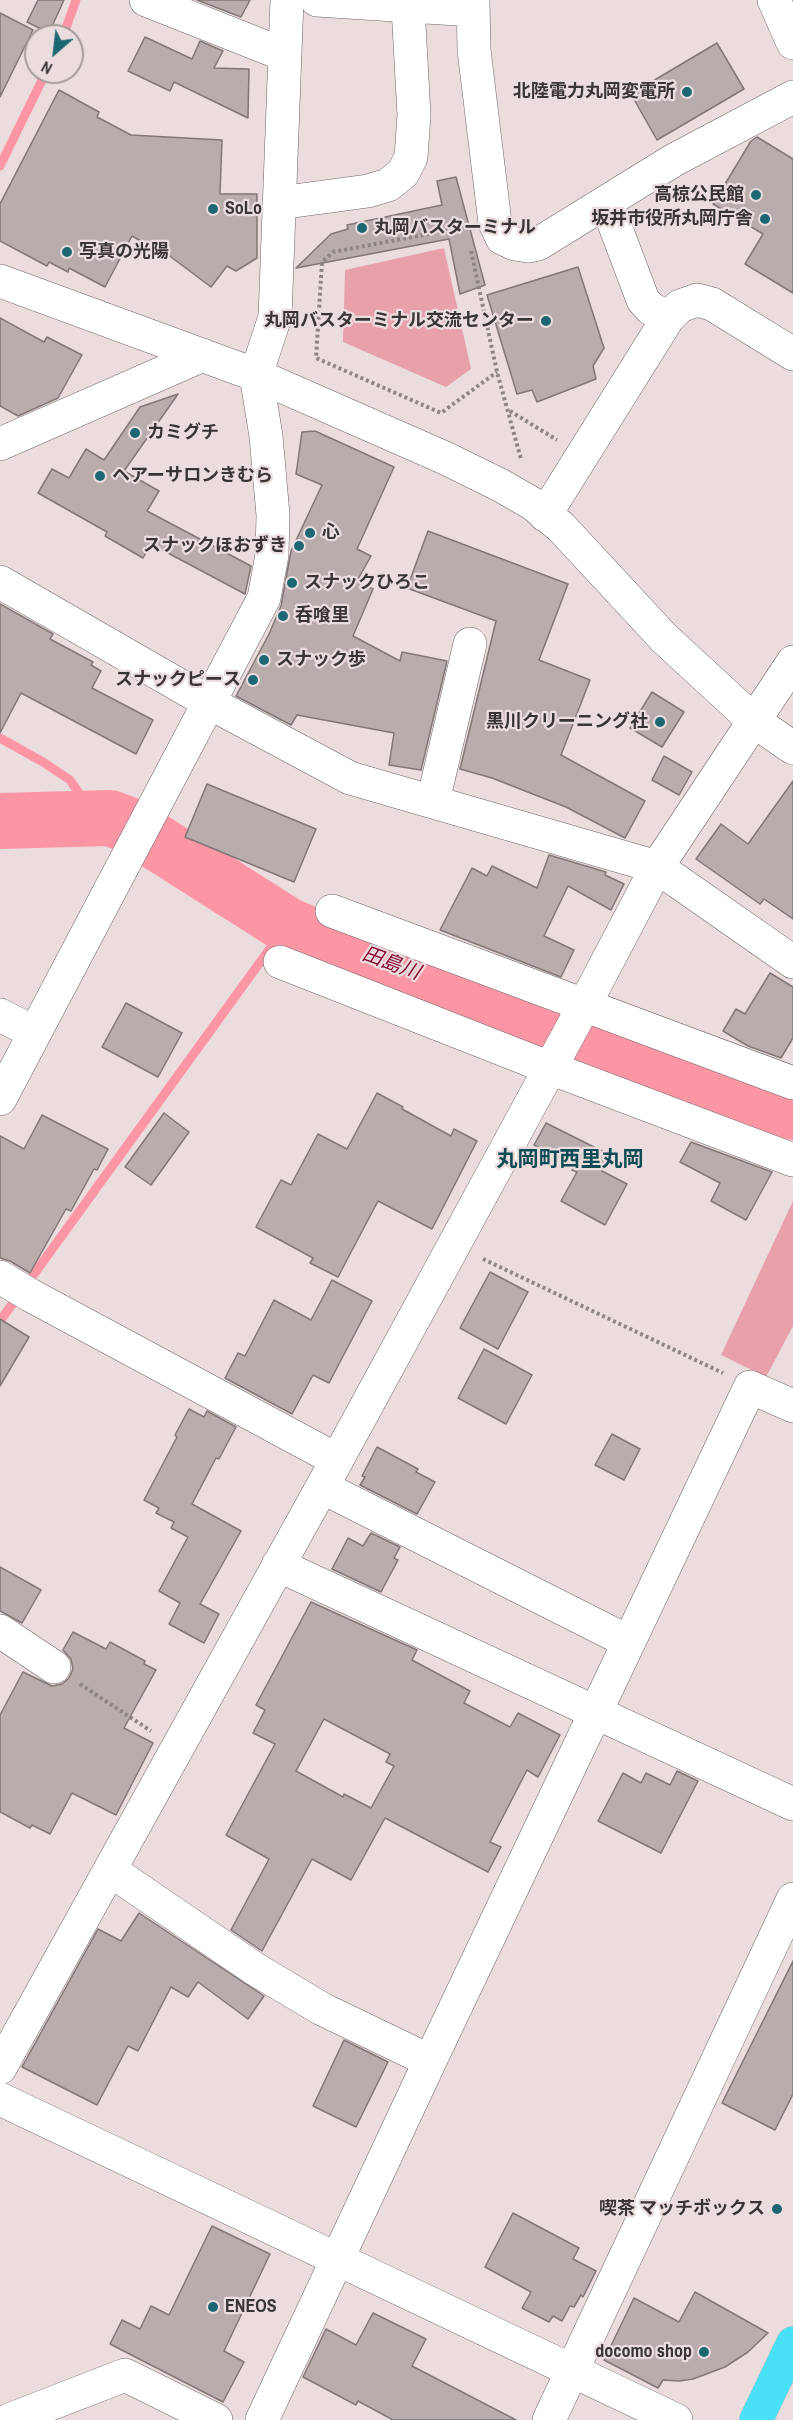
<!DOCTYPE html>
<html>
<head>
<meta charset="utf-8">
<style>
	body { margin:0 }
	#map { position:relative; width:793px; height:2420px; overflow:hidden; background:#ebddde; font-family:"Archivo Narrow",sans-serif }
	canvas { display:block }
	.north { position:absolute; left:24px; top:24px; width:60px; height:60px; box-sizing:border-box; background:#ebddde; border:2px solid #a49a9a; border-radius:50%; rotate:208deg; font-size:16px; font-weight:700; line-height:24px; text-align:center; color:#3a3535 }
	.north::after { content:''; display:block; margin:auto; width:21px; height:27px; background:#1d6772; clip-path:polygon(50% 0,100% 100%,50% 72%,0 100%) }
</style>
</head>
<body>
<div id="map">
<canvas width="793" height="2420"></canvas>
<div class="north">N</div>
</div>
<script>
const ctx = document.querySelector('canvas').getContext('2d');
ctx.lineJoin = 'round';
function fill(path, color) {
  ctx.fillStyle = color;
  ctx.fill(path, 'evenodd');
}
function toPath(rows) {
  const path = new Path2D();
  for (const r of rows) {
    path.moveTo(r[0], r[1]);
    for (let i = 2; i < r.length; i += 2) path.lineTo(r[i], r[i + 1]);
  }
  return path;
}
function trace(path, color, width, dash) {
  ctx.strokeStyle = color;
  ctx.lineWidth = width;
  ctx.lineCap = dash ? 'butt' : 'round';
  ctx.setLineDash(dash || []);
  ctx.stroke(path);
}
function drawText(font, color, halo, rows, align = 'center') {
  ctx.font = font + ' "Archivo Narrow","Noto Sans JP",sans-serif';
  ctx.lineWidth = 4.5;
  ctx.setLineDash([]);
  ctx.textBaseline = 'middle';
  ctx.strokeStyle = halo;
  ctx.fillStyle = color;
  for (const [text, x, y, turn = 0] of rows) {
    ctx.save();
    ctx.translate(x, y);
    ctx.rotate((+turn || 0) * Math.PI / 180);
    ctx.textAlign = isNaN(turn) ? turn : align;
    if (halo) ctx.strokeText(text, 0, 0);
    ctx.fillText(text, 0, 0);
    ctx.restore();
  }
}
fill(toPath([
	[444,248,471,369,446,387,343,342,345,270],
	[793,1201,793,1326,766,1377,721,1355]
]), '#e8a1ab');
trace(toPath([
	[63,36,76,0],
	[0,166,46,72],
	[0,738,43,762,70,780,96,818],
	[0,1321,287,925]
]), '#fc96a5', 9);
trace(toPath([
	[0,821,110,818,131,826,287,925,306,933,793,1112]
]), '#fc96a5', 56);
const building = toPath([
	[38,0,64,0,49,33,27,22,38,0],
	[197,0,250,0,241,17,197,0],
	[0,13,33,30,0,97,0,13],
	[145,37,192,59,200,41,223,51,214,68,249,69,248,118,174,82,170,91,128,71,145,37],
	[717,43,744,89,657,140,631,94,717,43],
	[59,90,99,112,97,117,131,135,222,140,220,194,257,194,257,258,236,271,227,266,211,287,159,248,158,251,132,236,105,287,69,268,68,272,49,262,47,266,0,241,0,204,59,90],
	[757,137,793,159,793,293,745,264,763,234,713,204,751,141,757,137],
	[456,177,485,285,460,294,449,239,296,268,331,234,348,229,347,225,442,205,437,181,456,177],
	[578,267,604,348,593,366,596,379,537,402,532,390,517,394,487,295,578,267],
	[0,318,44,342,47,337,82,355,58,398,18,416,0,406,0,318],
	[178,394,124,471,159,491,147,511,251,566,245,594,151,544,143,558,105,536,107,532,38,493,52,469,69,478,86,449,104,460,140,407,178,394],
	[315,431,394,467,357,549,371,556,357,581,373,589,353,636,400,661,402,652,447,661,421,770,389,765,394,733,297,715,291,725,236,696,269,634,281,606,291,551,322,485,296,474,302,432,315,431],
	[428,531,568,584,539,660,590,680,561,755,645,801,625,838,566,807,492,778,460,769,496,621,407,588,428,531],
	[0,604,53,634,50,639,93,662,91,665,101,671,92,688,153,720,136,754,21,693,0,733,0,604],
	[652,692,684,712,662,747,630,728,652,692],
	[664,756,692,772,679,795,652,780,664,756],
	[793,781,793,919,764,899,760,904,696,859,721,824,748,844,793,781],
	[207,784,316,829,294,882,185,837,207,784],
	[549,855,606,872,605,875,624,884,611,910,568,886,544,936,574,950,561,977,440,930,472,868,487,876,492,866,537,888,549,855],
	[770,973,793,987,793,1038,781,1058,748,1046,723,1031,736,1009,745,1014,770,973],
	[126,1003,182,1033,158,1077,102,1047,126,1003],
	[377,1093,403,1107,402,1109,451,1136,454,1129,477,1141,432,1229,378,1201,338,1277,310,1263,313,1258,256,1227,281,1180,291,1185,318,1134,347,1149,377,1093],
	[164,1113,189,1132,151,1185,125,1167,164,1113],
	[42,1115,108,1149,97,1170,94,1169,71,1211,66,1209,30,1273,10,1261,0,1258,0,1136,24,1149,42,1115],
	[546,1123,610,1155,602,1171,627,1184,605,1225,561,1201,577,1172,572,1170,574,1166,534,1145,546,1123],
	[691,1142,772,1172,746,1220,711,1201,720,1183,680,1162,691,1142],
	[490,1272,528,1292,498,1349,460,1328,490,1272],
	[332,1280,372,1301,329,1383,313,1375,292,1414,225,1378,238,1353,245,1356,274,1300,311,1320,332,1280],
	[0,1319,29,1337,0,1386,0,1319],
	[484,1349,532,1375,506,1424,458,1398,484,1349],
	[189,1409,204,1417,207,1411,236,1427,219,1459,216,1458,192,1504,241,1531,200,1604,219,1614,204,1643,169,1624,180,1603,159,1591,188,1537,171,1528,174,1522,156,1513,159,1508,144,1500,177,1437,175,1435,189,1409],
	[612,1434,640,1449,624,1480,595,1465,612,1434],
	[377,1447,418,1469,416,1472,435,1482,417,1514,360,1485,365,1477,362,1476,377,1447],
	[371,1533,400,1547,394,1558,398,1560,381,1592,332,1569,348,1538,363,1546,371,1533],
	[0,1567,41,1590,22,1623,0,1611,0,1567],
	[311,1602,417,1650,412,1660,470,1691,464,1703,510,1727,518,1713,560,1735,538,1777,527,1770,490,1842,501,1847,488,1872,385,1818,351,1880,312,1859,262,1951,231,1930,269,1859,226,1835,275,1744,253,1733,265,1710,256,1705,311,1602],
	[324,1719,390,1754,386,1762,394,1766,371,1808,344,1794,343,1797,296,1771,324,1719],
	[73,1632,106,1649,110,1642,145,1661,144,1664,156,1670,124,1728,153,1743,116,1815,72,1793,50,1834,32,1825,30,1828,0,1812,0,1715,23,1672,52,1686,62,1684,69,1678,73,1669,71,1659,63,1650,73,1632],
	[677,1771,698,1781,661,1853,598,1821,623,1773,641,1783,646,1773,670,1785,677,1771],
	[139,1913,264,1996,248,2019,198,1982,188,1997,171,1987,138,2051,128,2046,97,2105,22,2067,98,1929,121,1941,139,1913],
	[793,1961,793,2094,775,2130,722,2103,793,1961],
	[344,2040,388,2062,356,2127,313,2106,344,2040],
	[513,2213,579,2248,573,2259,596,2271,583,2297,581,2295,574,2307,570,2306,562,2321,553,2316,549,2322,522,2308,531,2292,485,2267,513,2213],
	[212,2226,270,2254,224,2351,244,2362,223,2402,110,2344,122,2320,140,2329,151,2306,169,2315,212,2226],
	[695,2292,768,2333,748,2352,725,2367,693,2379,679,2381,663,2380,658,2388,604,2360,634,2298,679,2322,695,2292],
	[373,2313,426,2339,412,2366,516,2420,393,2420,358,2401,356,2405,303,2377,326,2329,356,2345,373,2313]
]);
fill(building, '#b9acad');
trace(building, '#827677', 1.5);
const minor = toPath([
	[146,0,285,55],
	[317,0,473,10],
	[473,0,474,50,495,223,502,238,515,244,528,246,538,244,674,160,793,97],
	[774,0,793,43],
	[606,202,643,300,650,308,668,318],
	[279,203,368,191,388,185,403,173,411,157,414,115,408,7],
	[0,281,256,375,445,458,500,485,533,504,561,527,664,638,754,721,793,748],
	[0,444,203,355],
	[545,515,668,318,680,306,697,300,712,304,793,354],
	[0,582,210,703,350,778,657,867,793,962],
	[433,801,470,644],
	[332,911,793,1083],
	[280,962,550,1068,793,1160],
	[0,1015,35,1033],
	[0,1099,264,598,272,555,273,515,266,436,256,375,275,317,287,0],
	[0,1277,30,1295,337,1460],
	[322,1487,629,1642],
	[278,1565,793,1804],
	[0,1631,54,1667],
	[110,1870,255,1969,322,2009,430,2061],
	[0,2068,337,1460,585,1004,657,867,793,662],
	[0,2099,676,2420],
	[9,2420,125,2375,216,2420],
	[262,2420,430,2061,750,1387,793,1406],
	[549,2420,793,1899]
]);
const highway = toPath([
	[756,2420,793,2343]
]);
trace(minor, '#6f6365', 34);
trace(highway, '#c0bebe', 34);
trace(toPath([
	[465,227,333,252,322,262,316,358,441,413,497,372],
	[471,251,497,372,521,459],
	[510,411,557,440],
	[483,1259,723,1373],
	[80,1684,151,1731]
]), '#8d8484', 4, [3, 3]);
trace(minor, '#fff', 33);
trace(highway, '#49e1f7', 33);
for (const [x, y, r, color] of [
	[687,92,6,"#1d6772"],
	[756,195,6,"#1d6772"],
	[213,209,6,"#1d6772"],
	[765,219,6,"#1d6772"],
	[362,228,6,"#1d6772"],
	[67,252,6,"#1d6772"],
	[546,321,6,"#1d6772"],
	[135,433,6,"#1d6772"],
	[100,476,6,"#1d6772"],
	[310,533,6,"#1d6772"],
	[299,546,6,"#1d6772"],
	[292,583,6,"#1d6772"],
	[283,616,6,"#1d6772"],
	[264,660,6,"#1d6772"],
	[253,680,6,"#1d6772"],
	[660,722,6,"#1d6772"],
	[777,2209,6,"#1d6772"],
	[213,2307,6,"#1d6772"],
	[704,2352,6,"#1d6772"]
]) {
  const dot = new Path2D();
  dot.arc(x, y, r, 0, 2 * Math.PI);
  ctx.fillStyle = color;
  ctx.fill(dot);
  trace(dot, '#ebddde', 2);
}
drawText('bold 18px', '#3a3535', '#ebddde', [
	["北陸電力丸岡変電所",675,92,"right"],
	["高椋公民館",744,195,"right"],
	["SoLo",225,209],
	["坂井市役所丸岡庁舎",753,219,"right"],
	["丸岡バスターミナル",374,228],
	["写真の光陽",79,252],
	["丸岡バスターミナル交流センター",534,321,"right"],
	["カミグチ",147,433],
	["ヘアーサロンきむら",112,476],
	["心",322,533],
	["スナックほおずき",287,546,"right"],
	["スナックひろこ",304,583],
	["呑喰里",295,616],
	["スナック歩",276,660],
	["スナックピース",241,680,"right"],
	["黒川クリーニング社",648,722,"right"],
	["喫茶 マッチボックス",765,2209,"right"],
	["ENEOS",225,2307],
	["docomo shop",692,2352,"right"]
], 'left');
drawText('italic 20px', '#870c34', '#ebddde', [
	["田島川",391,964,20]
]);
drawText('bold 21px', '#0e4b54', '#ebddde', [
	["丸岡町西里丸岡",570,1160]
]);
</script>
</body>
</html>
